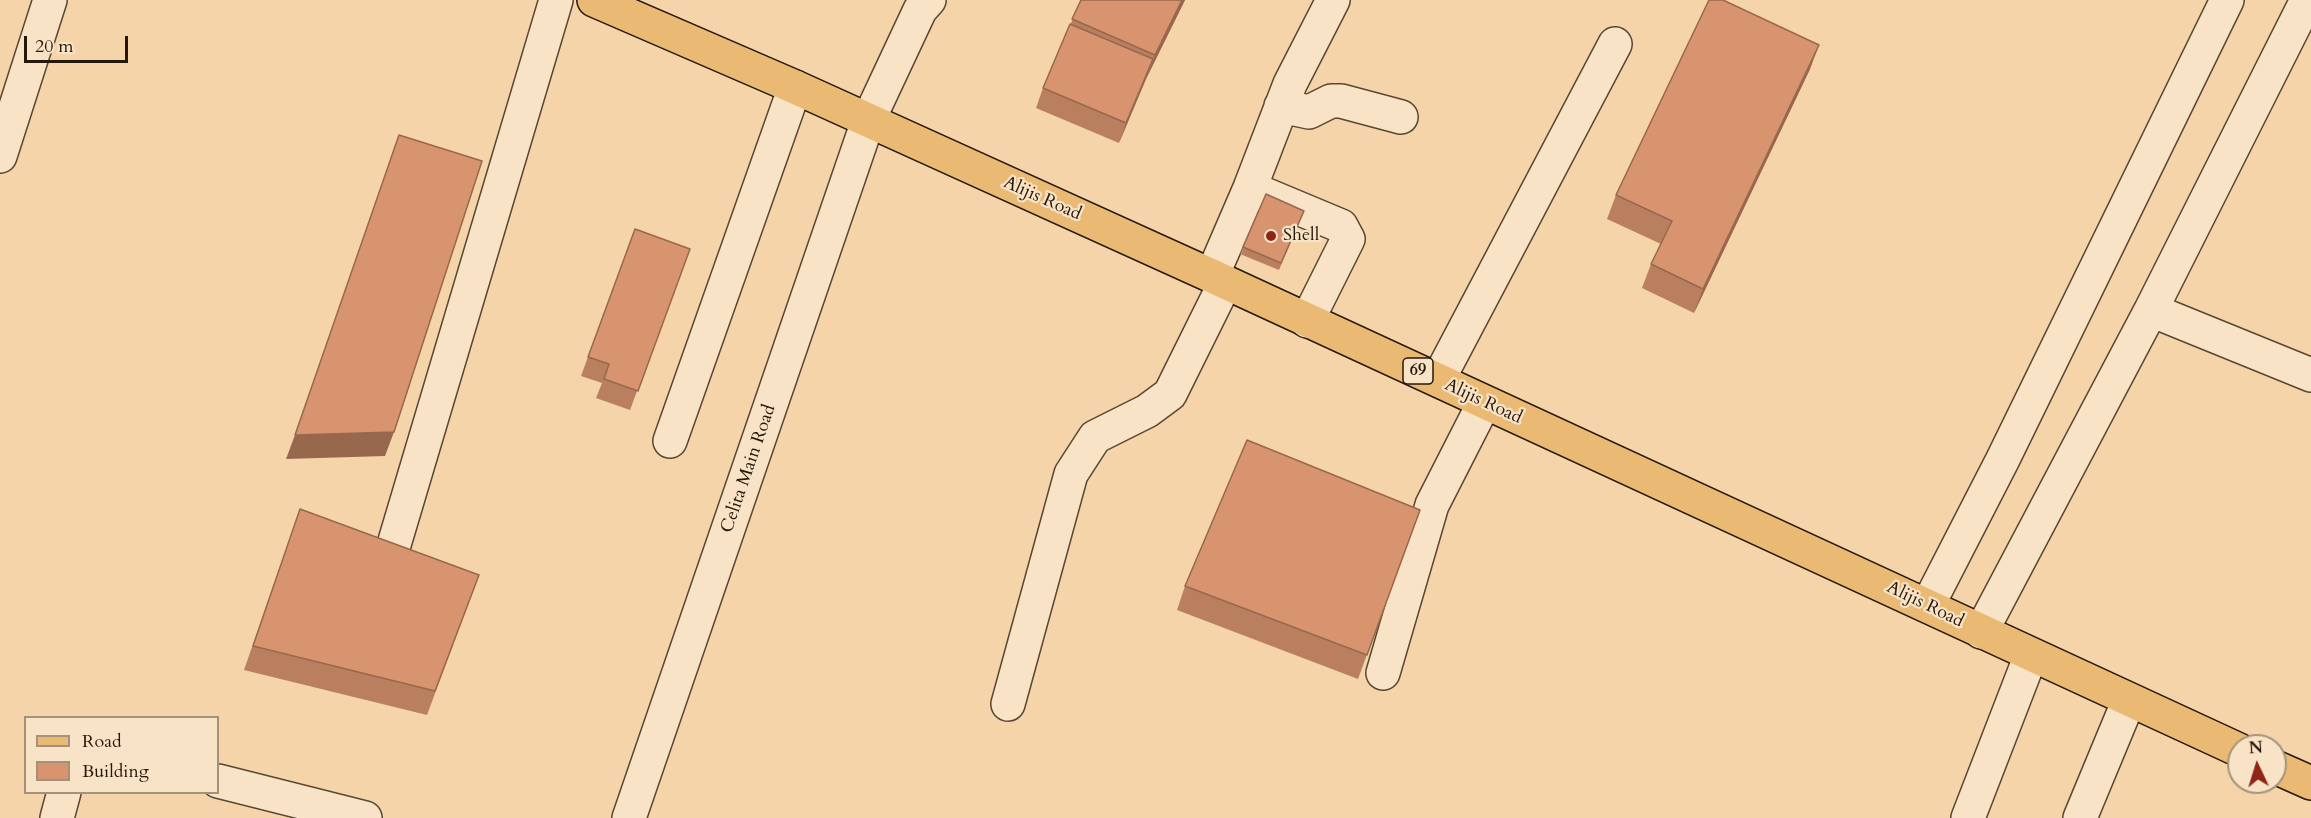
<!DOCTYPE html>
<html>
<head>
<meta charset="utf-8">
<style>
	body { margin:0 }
	#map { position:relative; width:2311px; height:818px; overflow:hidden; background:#f4d4a8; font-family:Cardo,serif }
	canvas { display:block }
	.legend { position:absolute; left:24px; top:716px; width:195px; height:78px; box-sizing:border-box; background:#f8e3c6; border:2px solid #a3927b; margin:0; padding:8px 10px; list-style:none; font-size:18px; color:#24180b }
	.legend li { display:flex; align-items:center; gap:12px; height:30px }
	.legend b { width:30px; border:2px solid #a3927b }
	.north { position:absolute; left:2227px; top:734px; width:60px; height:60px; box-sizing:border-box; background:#f8e3c6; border:2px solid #a3927b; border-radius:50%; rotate:356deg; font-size:16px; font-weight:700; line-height:24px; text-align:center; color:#24180b }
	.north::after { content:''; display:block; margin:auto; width:21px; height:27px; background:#8f2418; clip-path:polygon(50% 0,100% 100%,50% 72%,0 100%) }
	.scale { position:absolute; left:24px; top:36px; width:104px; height:27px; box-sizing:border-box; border:3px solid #24180b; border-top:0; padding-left:8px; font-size:18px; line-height:21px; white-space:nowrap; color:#24180b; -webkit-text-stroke:4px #f8e3c6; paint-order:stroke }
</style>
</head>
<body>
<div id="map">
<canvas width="2311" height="818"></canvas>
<ul class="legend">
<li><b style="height:8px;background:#eaba74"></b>Road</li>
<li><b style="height:16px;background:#d8946f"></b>Building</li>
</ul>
<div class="north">N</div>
<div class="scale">20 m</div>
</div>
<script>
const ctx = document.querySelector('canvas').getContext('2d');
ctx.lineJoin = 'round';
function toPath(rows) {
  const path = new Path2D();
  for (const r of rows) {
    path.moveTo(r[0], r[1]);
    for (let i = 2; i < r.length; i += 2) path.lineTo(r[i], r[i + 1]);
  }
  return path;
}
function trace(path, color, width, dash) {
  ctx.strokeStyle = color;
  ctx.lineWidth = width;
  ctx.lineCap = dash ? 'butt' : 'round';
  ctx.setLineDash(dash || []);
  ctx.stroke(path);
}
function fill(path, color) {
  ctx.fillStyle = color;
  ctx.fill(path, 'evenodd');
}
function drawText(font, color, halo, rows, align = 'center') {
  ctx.font = font + ' Cardo,serif';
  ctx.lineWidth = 4.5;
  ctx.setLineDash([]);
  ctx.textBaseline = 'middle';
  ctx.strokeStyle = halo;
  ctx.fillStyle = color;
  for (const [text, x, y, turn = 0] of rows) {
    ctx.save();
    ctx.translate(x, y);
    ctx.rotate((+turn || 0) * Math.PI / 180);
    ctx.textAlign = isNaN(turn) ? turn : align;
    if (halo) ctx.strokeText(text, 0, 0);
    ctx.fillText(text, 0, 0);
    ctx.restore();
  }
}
const minor = toPath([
	[1281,106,1309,112,1331,101,1341,101,1401,117],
	[0,156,50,0],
	[1250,188,1341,226,1348,239,1307,321],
	[1212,276,1250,188,1290,84,1333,0],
	[2151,310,2307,0],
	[1438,380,1615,44],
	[670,441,795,87],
	[390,558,556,0],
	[1928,605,2003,459,2227,0],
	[1981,632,2151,310,2311,375],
	[1383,673,1432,505,1484,403],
	[1008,704,1071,474,1095,437,1147,411,1170,394,1225,283],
	[218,781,365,818],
	[57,818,64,792],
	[629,818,868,121,920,10,929,0],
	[1968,818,2031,655],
	[2080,818,2129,700]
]);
const major = toPath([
	[594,0,795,87,1212,276,2239,750],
	[2275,767,2311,783]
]);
trace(minor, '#584732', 36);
trace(major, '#24180b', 36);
trace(minor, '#f8e3c6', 33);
trace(major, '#eaba74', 33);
fill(toPath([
	[1081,0,1185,0,1146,79,1119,143,1036,108,1043,88],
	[1810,69,1694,313,1642,288,1651,264,1661,244,1607,219,1616,195],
	[1304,211,1279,270,1240,254,1243,247],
	[635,229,690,249,630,410,596,398,602,383,581,376],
	[300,509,479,575,427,715,244,670],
	[1420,510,1358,679,1177,610,1185,586]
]), '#ba7f5f');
fill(toPath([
	[1182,0,1185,0,1146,79,1155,55],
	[1819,45,1810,69,1694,313,1703,289],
	[1153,59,1146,79,1119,143,1126,123],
	[394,432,385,456,286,459,295,435]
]), '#97684e');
const building = toPath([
	[1081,0,1182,0,1155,55,1072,19,1081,0],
	[1709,0,1723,0,1819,45,1703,289,1651,264,1672,221,1616,195,1709,0],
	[1070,24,1153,59,1126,123,1043,88,1070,24],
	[399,135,482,161,394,432,295,435,399,135],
	[1266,194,1304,211,1281,263,1243,247,1266,194],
	[635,229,690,249,638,391,604,379,609,364,588,357,635,229],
	[1247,440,1420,510,1367,655,1185,586,1247,440],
	[300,509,479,575,435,691,253,646,300,509]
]);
fill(building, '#d8946f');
trace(building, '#97684e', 1.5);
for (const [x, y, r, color] of [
	[1271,236,6,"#8f2418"]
]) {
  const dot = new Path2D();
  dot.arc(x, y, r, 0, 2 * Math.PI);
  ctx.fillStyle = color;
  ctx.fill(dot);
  trace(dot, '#f8e3c6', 2);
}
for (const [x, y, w] of [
	[1418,371,30]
]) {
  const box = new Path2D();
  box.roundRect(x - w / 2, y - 13, w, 26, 4.5);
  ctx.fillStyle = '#f8e3c6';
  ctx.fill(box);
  trace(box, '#24180b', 1.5);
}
drawText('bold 16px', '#24180b', null, [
	["69",1418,371]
]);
drawText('18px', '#24180b', '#f8e3c6', [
	["Alijis Road",1042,199,24],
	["Alijis Road",1483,402,25],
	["Celita Main Road",749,469,-71],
	["Alijis Road",1925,605,26]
]);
drawText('18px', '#24180b', '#f8e3c6', [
	["Shell",1283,236]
], 'left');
</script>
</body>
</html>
